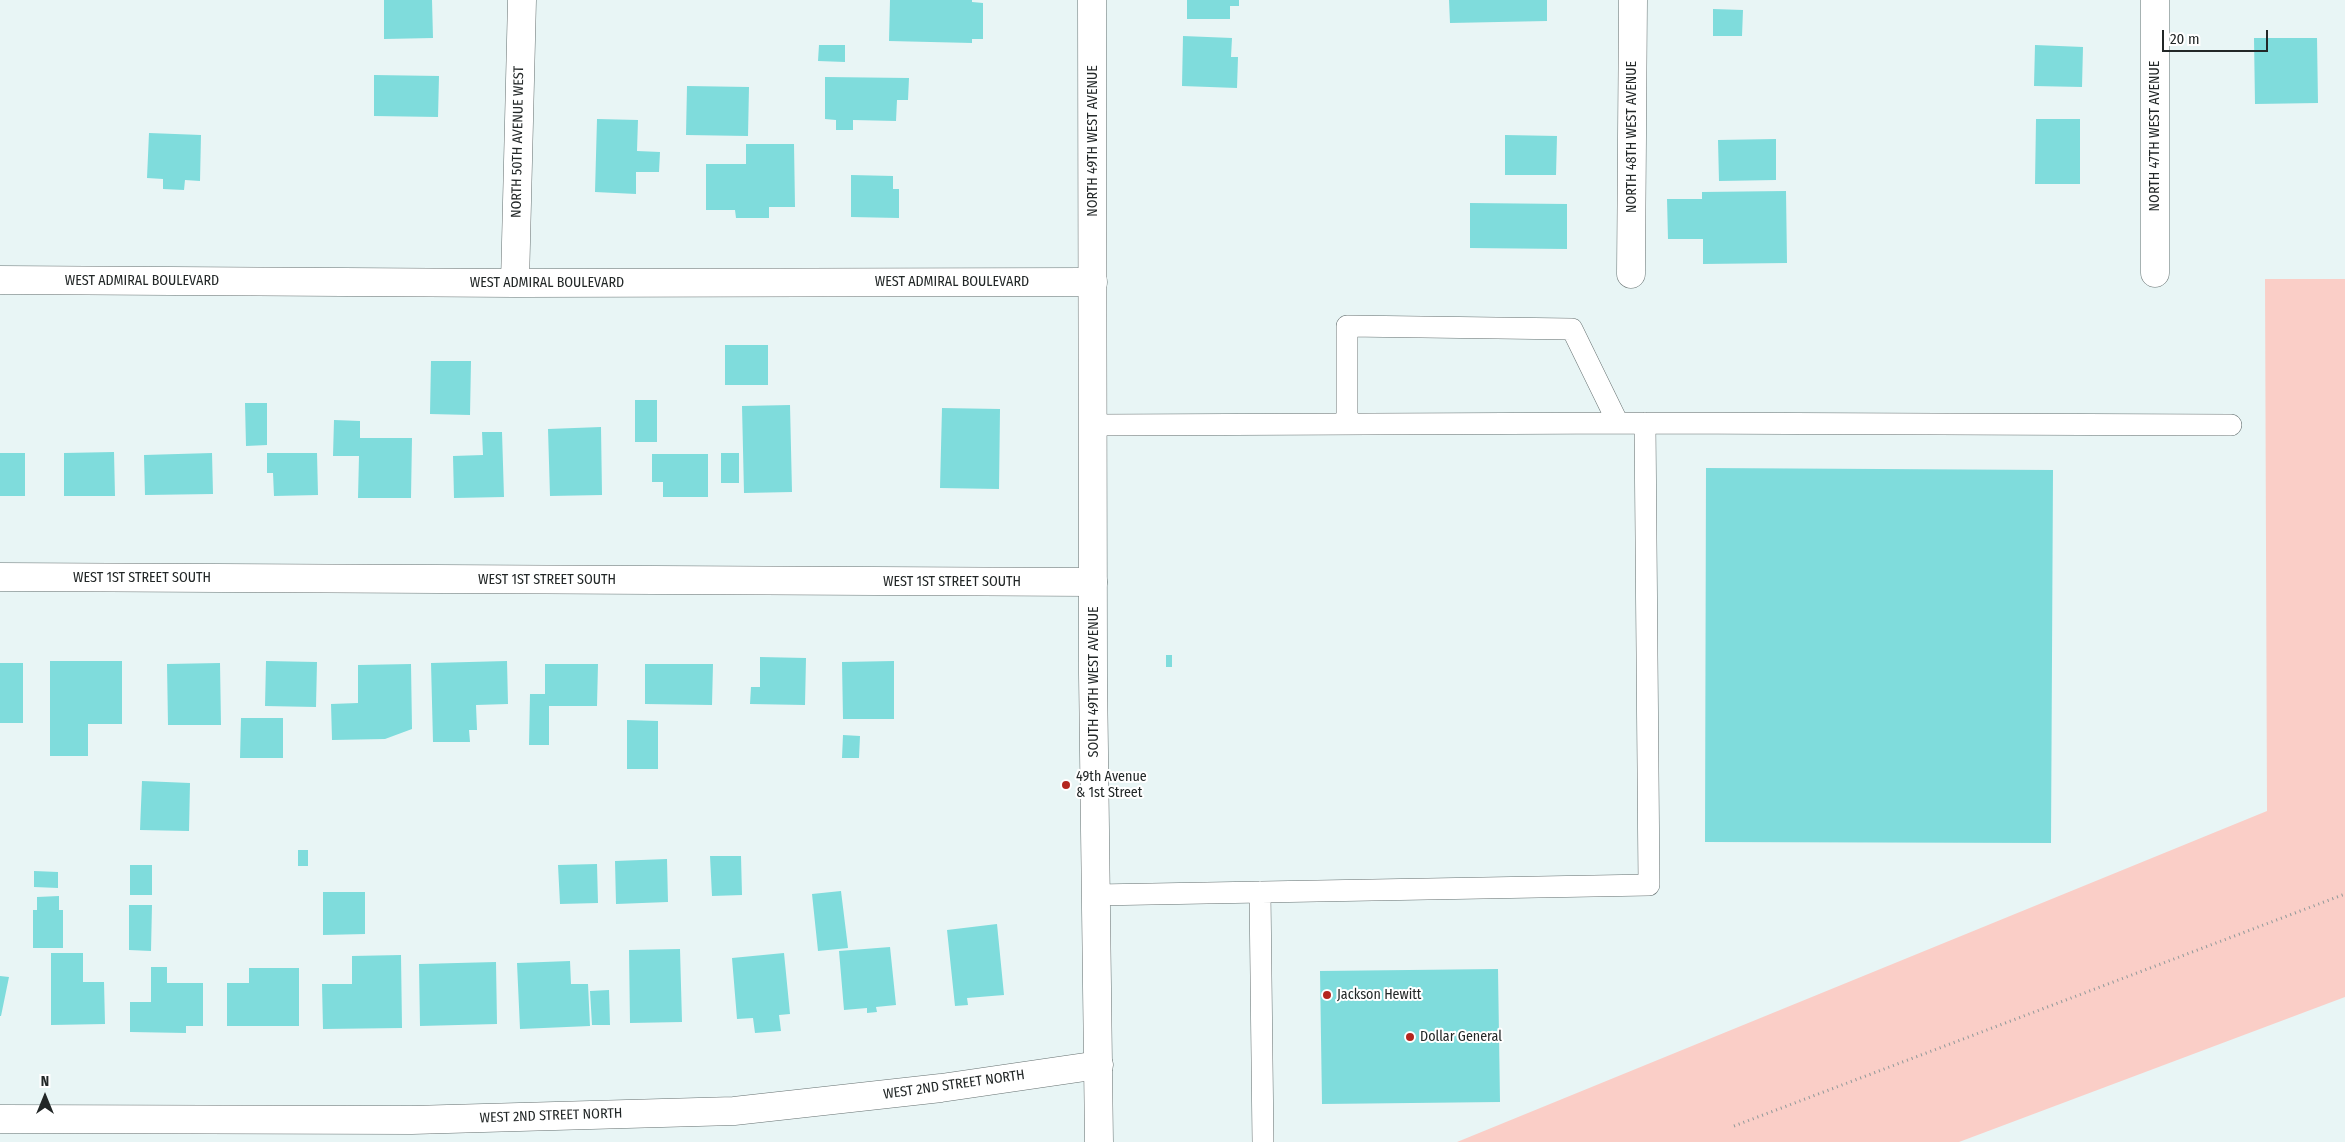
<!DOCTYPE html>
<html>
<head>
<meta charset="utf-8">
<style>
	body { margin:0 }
	#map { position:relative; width:2345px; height:1142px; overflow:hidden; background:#e8f5f5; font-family:"Fira Sans Condensed",sans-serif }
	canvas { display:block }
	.north { position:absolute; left:20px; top:1072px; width:50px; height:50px; -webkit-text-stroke:4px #fff; paint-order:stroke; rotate:0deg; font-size:14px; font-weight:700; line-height:20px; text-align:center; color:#222727 }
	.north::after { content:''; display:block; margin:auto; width:18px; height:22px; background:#222727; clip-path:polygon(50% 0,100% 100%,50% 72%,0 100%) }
	.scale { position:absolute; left:2162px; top:30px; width:106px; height:22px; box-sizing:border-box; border:2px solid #222727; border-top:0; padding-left:6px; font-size:15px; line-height:18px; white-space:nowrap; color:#222727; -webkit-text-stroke:4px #fff; paint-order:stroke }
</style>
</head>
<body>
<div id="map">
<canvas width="2345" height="1142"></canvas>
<div class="north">N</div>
<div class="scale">20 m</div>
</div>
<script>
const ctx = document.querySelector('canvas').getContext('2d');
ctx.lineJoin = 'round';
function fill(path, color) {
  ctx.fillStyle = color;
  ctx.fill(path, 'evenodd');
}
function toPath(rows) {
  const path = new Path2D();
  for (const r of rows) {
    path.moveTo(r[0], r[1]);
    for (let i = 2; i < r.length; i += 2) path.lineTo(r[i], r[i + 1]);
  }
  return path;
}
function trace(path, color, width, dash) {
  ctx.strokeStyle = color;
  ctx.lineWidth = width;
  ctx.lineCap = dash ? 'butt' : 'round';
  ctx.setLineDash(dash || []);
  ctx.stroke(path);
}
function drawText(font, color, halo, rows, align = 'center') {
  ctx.font = font + ' "Fira Sans Condensed",sans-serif';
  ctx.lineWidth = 4;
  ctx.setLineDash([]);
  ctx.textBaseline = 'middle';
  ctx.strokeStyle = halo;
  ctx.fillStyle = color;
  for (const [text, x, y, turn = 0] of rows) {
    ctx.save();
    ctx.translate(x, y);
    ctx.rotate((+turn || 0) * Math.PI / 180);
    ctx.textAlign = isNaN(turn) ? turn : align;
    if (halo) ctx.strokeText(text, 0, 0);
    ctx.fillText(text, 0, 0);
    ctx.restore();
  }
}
fill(toPath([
	[2265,279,2345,279,2345,997,1959,1142,1457,1142,2267,811]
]), '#facec7');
fill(toPath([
	[384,0,432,0,433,38,384,39],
	[890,0,972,0,972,2,983,3,983,39,972,39,972,43,889,41],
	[1187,0,1239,0,1239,6,1230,6,1230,19,1187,19],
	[1449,0,1547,0,1547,21,1450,23],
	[1713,9,1743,10,1742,36,1713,36],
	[1183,36,1232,38,1231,57,1238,57,1237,88,1182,86],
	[2254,38,2317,38,2318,103,2255,104],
	[819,45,845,45,845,62,818,61],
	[2035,45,2083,47,2082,87,2034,86],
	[374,75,439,76,438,117,374,116],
	[825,77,909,78,908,100,897,100,896,121,853,120,853,130,836,130,836,120,825,119],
	[687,86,749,87,748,136,686,135],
	[597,119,638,120,637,151,660,152,659,172,636,172,636,194,595,192],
	[2036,119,2080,119,2080,184,2035,184],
	[149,133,201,135,200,181,185,180,184,190,163,189,163,179,147,178],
	[1505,135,1557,136,1556,175,1505,175],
	[1776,139,1776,180,1719,181,1718,140],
	[746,144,794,144,795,207,769,207,769,218,736,218,735,210,706,210,706,164,746,164],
	[851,175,893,176,893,189,899,189,899,218,851,217],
	[1786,191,1787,263,1703,264,1703,239,1668,239,1667,199,1702,199,1702,192],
	[1470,203,1567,204,1567,249,1470,248],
	[725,345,768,345,768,385,725,385],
	[431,361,471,361,470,415,430,414],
	[635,400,657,400,657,442,635,442],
	[245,403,267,403,267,445,246,446],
	[790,405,792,492,744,493,742,406],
	[942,408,1000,409,999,489,940,488],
	[334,420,360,421,360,438,412,438,411,498,358,498,359,456,333,456],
	[601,427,602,495,550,496,548,429],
	[482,432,502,432,504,497,454,498,453,456,483,455],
	[114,452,115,496,64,496,64,453],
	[0,453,25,453,25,496,0,496],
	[212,453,213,494,145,495,144,455],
	[267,453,317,453,318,495,274,496,273,473,267,473],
	[721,453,739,453,739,483,721,483],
	[652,454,708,454,708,497,663,497,663,482,652,482],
	[1706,468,2053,470,2051,843,1705,842],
	[1166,655,1172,655,1172,667,1166,667],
	[760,657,806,658,805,705,750,704,751,687,760,687],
	[50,661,122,661,122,724,88,724,88,756,50,756],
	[266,661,317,662,316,707,265,706],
	[507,661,508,704,476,705,477,730,469,730,470,742,433,742,431,663],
	[894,661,894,719,843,719,842,662],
	[0,663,23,663,23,723,0,723],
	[220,663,221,725,168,725,167,664],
	[411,664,412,729,385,739,332,740,331,704,358,703,358,665],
	[545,664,598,664,597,706,549,706,549,745,529,745,530,694,545,694],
	[645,664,713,664,712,705,645,704],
	[241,718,283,718,283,758,240,758],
	[627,720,658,721,658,769,627,769],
	[843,735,860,736,859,758,842,758],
	[142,781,190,783,189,831,140,830],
	[298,850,308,850,308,866,298,866],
	[710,856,741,856,742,895,712,896],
	[667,859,668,902,616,904,615,861],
	[597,864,598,903,560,904,558,865],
	[130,865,152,865,152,895,130,895],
	[34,871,58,872,58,888,34,887],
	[841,891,848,948,818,951,812,894],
	[323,892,365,892,365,934,323,935],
	[59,896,59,910,63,910,63,948,33,948,33,910,37,910,37,897],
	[129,905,152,905,151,951,129,950],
	[997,924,1004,995,967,998,968,1005,955,1006,947,930],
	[890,947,896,1005,876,1007,877,1012,867,1013,867,1008,844,1010,839,951],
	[680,949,682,1022,630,1023,629,950],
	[51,953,83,953,83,982,104,982,105,1024,51,1025],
	[784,953,790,1014,779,1015,781,1031,755,1033,753,1018,737,1019,732,958],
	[401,955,402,1028,323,1029,322,984,352,984,352,956],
	[570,961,571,984,588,984,590,1026,520,1029,517,963],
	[496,962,497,1024,420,1026,419,964],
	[151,967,167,967,167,983,203,983,203,1026,186,1026,186,1033,130,1032,130,1002,151,1002],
	[249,968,299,968,299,1026,227,1026,227,983,249,983],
	[1498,969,1500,1102,1322,1104,1320,971],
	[0,976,9,977,1,1016,0,1016],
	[609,990,610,1025,592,1025,590,991]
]), '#7fdcdc');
const service = toPath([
	[1347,424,1347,326,1572,329,1618,423],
	[1093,425,1645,423,2231,425],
	[1260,892,1263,1142],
	[1096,895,1649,885,1645,423]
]);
const minor = toPath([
	[2155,0,2155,273],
	[1631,274,1633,0],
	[0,280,515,283,1093,282],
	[515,283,522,0],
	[0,577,1093,582],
	[0,1119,412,1120,734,1111,941,1088,1099,1065]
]);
const tertiary = toPath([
	[1092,0,1093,674,1099,1142]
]);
trace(service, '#657070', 22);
trace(minor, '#657070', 29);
trace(tertiary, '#657070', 29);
trace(toPath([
	[1734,1126,2345,894]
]), '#8f9999', 3, [1, 4]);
trace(service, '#fff', 21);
trace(minor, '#fff', 28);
trace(tertiary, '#fff', 28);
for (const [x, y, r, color] of [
	[1066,785,5,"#b4261e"],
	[1327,995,5,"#b4261e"],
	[1410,1037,5,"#b4261e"]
]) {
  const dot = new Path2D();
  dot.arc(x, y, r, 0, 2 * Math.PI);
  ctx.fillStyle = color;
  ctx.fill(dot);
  trace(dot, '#fff', 2);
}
drawText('14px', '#222727', '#fff', [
	["NORTH 47TH WEST AVENUE",2155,136,-90],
	["NORTH 48TH WEST AVENUE",1632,137,-90],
	["NORTH 49TH WEST AVENUE",1093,141,-90],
	["NORTH 50TH AVENUE WEST",518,142,-89],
	["WEST ADMIRAL BOULEVARD",142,281],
	["WEST ADMIRAL BOULEVARD",952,282],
	["WEST ADMIRAL BOULEVARD",547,283],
	["WEST 1ST STREET SOUTH",142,578],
	["WEST 1ST STREET SOUTH",547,580],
	["WEST 1ST STREET SOUTH",952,582],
	["SOUTH 49TH WEST AVENUE",1094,682,-90],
	["WEST 2ND STREET NORTH",954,1085,-8],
	["WEST 2ND STREET NORTH",551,1116,-2]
]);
drawText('14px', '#222727', '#fff', [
	["49th Avenue",1076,777],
	["& 1st Street",1076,793],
	["Jackson Hewitt",1337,995],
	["Dollar General",1420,1037]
], 'left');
</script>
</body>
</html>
